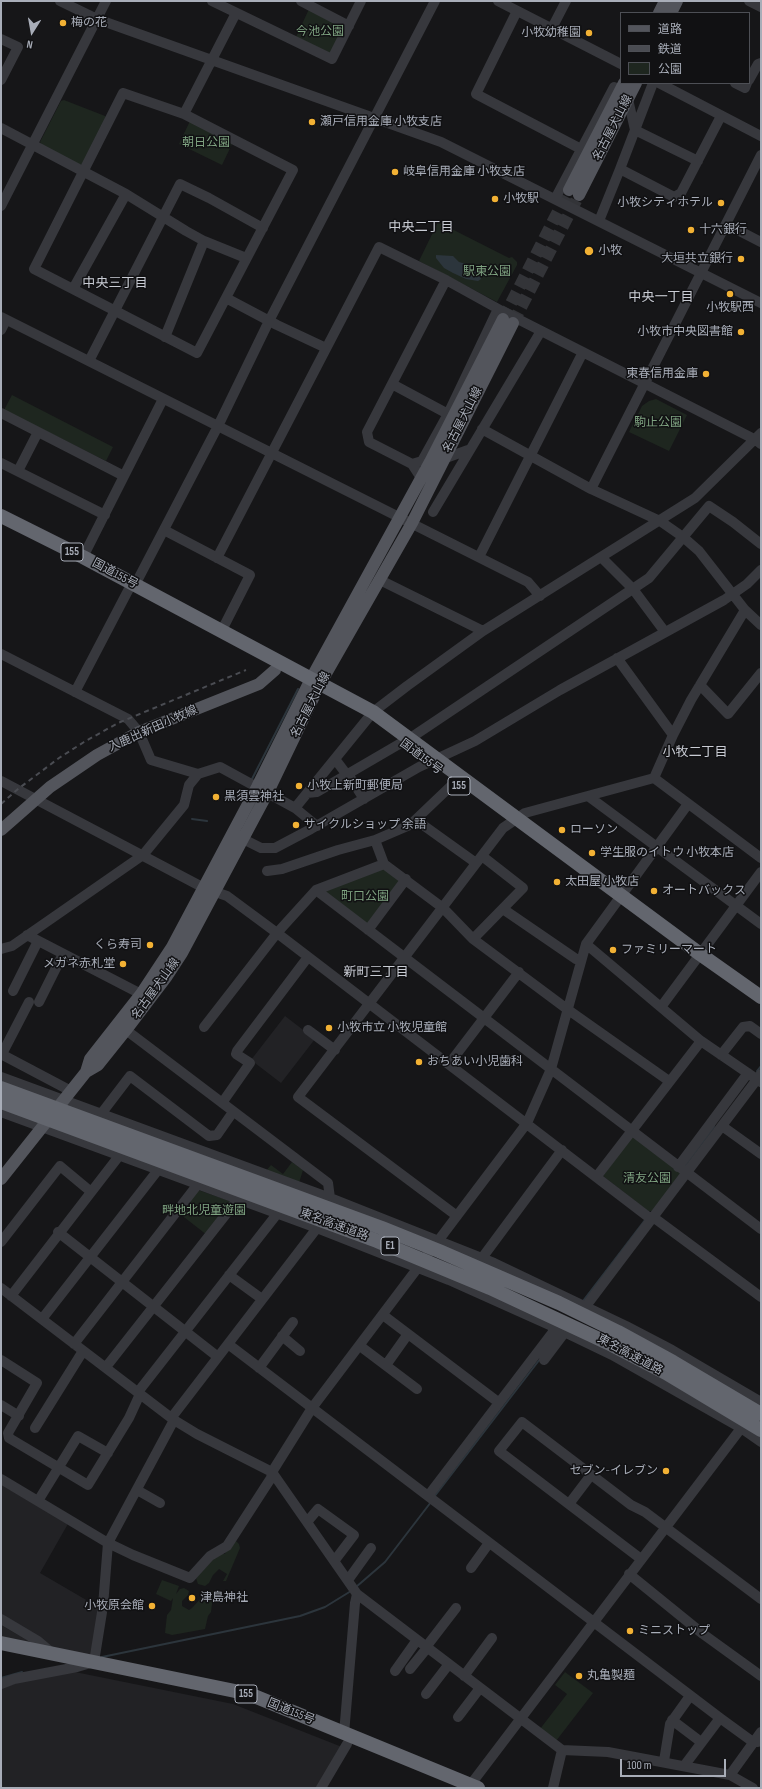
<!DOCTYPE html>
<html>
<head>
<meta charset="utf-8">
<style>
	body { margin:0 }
	#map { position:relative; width:762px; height:1789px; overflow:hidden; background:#161618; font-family:"Sofia Sans Condensed","Noto Sans JP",sans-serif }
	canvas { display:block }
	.frame { position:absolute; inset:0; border:2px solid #a8adb8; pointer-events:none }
	.legend { position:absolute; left:620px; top:12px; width:130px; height:72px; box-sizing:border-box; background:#111113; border:1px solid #4d4f55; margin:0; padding:5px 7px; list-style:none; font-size:12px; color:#a8adb8 }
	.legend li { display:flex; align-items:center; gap:8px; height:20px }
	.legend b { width:20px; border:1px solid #4d4f55 }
	.north { position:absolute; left:12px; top:12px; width:40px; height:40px; -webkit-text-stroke:3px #111113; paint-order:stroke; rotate:191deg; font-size:11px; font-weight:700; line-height:16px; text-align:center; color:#a8adb8 }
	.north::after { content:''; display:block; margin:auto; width:14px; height:18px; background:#a8adb8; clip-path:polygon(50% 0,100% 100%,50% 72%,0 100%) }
	.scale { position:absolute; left:620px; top:1759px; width:106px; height:18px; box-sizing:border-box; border:2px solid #a8adb8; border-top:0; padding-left:5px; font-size:12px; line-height:14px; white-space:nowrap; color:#a8adb8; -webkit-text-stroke:3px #111113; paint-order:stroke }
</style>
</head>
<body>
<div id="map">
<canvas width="762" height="1789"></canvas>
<div class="frame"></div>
<ul class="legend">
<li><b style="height:5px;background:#53555c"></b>道路</li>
<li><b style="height:5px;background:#4a4c52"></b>鉄道</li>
<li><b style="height:11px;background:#1e261f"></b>公園</li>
</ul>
<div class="north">N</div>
<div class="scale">100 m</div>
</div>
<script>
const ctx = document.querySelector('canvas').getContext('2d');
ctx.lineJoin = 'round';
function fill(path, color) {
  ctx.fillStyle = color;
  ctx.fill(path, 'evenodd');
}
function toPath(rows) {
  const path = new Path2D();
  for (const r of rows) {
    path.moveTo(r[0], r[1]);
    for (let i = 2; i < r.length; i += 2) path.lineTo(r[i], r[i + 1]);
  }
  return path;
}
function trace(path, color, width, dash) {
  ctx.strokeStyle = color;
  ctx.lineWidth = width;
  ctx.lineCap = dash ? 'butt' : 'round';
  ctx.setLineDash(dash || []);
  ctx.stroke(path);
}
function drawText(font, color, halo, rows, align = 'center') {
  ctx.font = font + ' "Sofia Sans Condensed","Noto Sans JP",sans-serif';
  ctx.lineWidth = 3;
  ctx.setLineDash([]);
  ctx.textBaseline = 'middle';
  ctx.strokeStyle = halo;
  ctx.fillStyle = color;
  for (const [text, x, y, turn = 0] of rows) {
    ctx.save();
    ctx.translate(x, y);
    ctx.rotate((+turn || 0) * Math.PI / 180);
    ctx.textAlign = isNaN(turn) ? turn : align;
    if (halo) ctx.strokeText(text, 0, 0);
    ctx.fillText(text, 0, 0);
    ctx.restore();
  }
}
fill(toPath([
	[285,1016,315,1039,281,1083,251,1060],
	[1,1482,69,1522,40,1573,100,1608,92,1656,50,1648,1,1617],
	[1,1625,32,1643,1,1638],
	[70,1671,233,1704,342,1747,318,1788,1,1788,1,1688,29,1679]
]), '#222225');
fill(toPath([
	[309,9,345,26,332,54,296,37],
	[64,100,105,116,106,118,83,164,80,165,42,145,40,142,61,101],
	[190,121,233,142,222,165,179,144],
	[438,222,509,258,512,257,517,262,517,265,497,302,419,261],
	[12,395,113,447,106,461,4,410],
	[656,399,687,415,669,451,629,432,642,406,649,401],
	[383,868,401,880,367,925,325,893,325,889],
	[632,1136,682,1173,655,1211,648,1211,603,1176],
	[292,1162,303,1170,299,1183,265,1172,271,1165,283,1174],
	[198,1190,233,1202,207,1235,180,1214],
	[236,1541,239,1544,240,1548,226,1581,223,1581,227,1574,219,1569,213,1575,209,1583,205,1586,198,1584,196,1578,218,1554,225,1554,226,1550],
	[162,1580,179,1586,176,1594,180,1589,184,1588,189,1591,188,1595,182,1601,182,1606,189,1610,192,1608,202,1597,208,1595,212,1591,216,1591,217,1593,212,1604,211,1612,208,1616,205,1629,172,1635,165,1633,167,1615,171,1610,173,1598,171,1601,156,1594],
	[565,1672,593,1693,556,1741,540,1729,567,1694,555,1685]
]), '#1e261f');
fill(toPath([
	[436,255,453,256,459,262,470,265,480,276,481,279,478,281,466,279,453,273,444,268,436,258]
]), '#2c353c');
trace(toPath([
	[252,779,298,689],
	[192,819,207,821],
	[757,1071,761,1066],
	[685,1166,714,1127],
	[583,1301,645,1220],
	[434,1497,540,1359],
	[356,1587,385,1562,431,1502],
	[102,1657,300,1616,325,1607,351,1591],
	[1,1678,22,1672]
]), '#2c353c', 2);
trace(toPath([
	[503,319,569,190],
	[513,323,579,195]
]), '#333438', 12, [12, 6]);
trace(toPath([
	[60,1,97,19,441,142,761,303],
	[212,1,332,59,361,1],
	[301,1,349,26],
	[498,1,621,64],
	[749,1,761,7],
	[517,11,476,94,581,149],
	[552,28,566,1],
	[1,39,18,47,1,80],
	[749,80,758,64,761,63],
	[653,83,620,169,674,197,681,193,721,116],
	[659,83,761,136],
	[735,83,745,88,747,83],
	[123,93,184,114,293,170,197,353,34,269,123,93],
	[628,99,635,130,698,161],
	[184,114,236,13],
	[1,128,126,194,186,231,204,241,246,258],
	[555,199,614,87],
	[1,206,106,1],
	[599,221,620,169],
	[726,224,761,242],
	[73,289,126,194],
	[226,298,277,325,326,348],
	[1,317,528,582,540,596],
	[1,330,6,320],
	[165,337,204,241],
	[89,361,180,184,209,198,263,228],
	[392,384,448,414],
	[1,413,124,476],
	[482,429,591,489,660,521,683,537,699,551,745,610,761,625],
	[443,459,468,450],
	[1,463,105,515],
	[412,464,422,461,448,414,498,309],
	[18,471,38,432],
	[421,478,412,464,369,442,367,432,446,280],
	[591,489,761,155],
	[433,512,541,331],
	[164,530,250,575,221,632],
	[83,557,163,399],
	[479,557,583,352],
	[217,558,379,247,446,280,502,311,756,440,761,444],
	[602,558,633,589,665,632],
	[380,580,483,631],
	[135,585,218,426,269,321,435,1],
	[1,654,128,719,139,732,151,760,198,774,220,767,295,808,317,826],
	[617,658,673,735],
	[700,685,728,714,761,673],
	[75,692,132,583],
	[409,739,649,578,709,506,733,522,761,544],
	[335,759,347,775],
	[348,774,364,799],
	[654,778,673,735,691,700,745,610],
	[1,781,204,888,227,896,277,933,651,1219],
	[307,793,317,792,401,743],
	[588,796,761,924],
	[295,808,373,712,407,686,483,631,695,498,761,433],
	[416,820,476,863],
	[243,839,261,848,275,848,311,829,419,767,475,741,560,690,724,600,747,584,761,570],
	[384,864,375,840,410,825,454,783],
	[267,871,282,869,338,850,375,840],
	[316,890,761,1229],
	[503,909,576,959,581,960],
	[368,930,406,879],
	[27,935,141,994],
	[473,939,523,888,482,856],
	[586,944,701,1041,761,1082],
	[1,949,12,946,143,855,184,805,189,785,198,774],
	[13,991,38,941],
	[39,1002,63,954],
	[661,1007,761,872],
	[204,1027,277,933,316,890,384,864,443,908,473,939,567,1009,669,1081],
	[126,1030,328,1183,330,1198,328,1203],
	[308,1030,335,1050],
	[1,1054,71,1091],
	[2,1054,29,1002],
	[721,1055,743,1027,750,1026,761,1034],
	[449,1064,519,972],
	[1,1077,330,1198,494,1263,626,1326,672,1350,761,1402],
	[222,1103,250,1063,236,1054,237,1051,308,957],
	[1,1112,317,1228,449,1280,556,1328,612,1355,741,1428,761,1442],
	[101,1114,130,1076,209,1136,217,1135,233,1112],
	[722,1126,761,1154],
	[678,1167,748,1073],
	[597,1176,701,1041],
	[457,1216,298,1097,503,828,525,813,654,778,761,858],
	[653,1217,761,1297],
	[58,1232,218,1357],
	[1,1242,60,1166,90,1191],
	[482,1258,562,1150],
	[229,1275,262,1299],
	[1,1288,174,1420,197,1434,272,1472,357,1594,562,1750,608,1752,730,1775,761,1732],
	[11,1296,119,1156],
	[586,1306,761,1074],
	[383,1315,498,1402],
	[42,1319,158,1170],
	[282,1336,300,1351],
	[74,1344,198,1184],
	[228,1344,720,1718,753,1742,758,1742],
	[360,1346,417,1389],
	[1,1360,37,1383,8,1433,9,1438,88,1485,129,1418,140,1394],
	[544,1360,565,1332],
	[386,1365,408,1334],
	[106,1367,238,1199],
	[259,1368,293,1322],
	[138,1392,277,1214],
	[1,1405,19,1416],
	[172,1417,317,1228,319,1223],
	[35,1428,83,1351],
	[1,1479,108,1543,133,1555,190,1578,210,1556,227,1546,271,1478,272,1472,312,1408,527,1123,551,1069,586,944,688,804],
	[137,1490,160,1503],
	[428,1496,556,1328],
	[38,1501,78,1436,108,1453],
	[569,1504,591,1475],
	[307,1522,318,1509,354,1535,335,1560],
	[641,1559,499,1451,522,1422,631,1505,645,1512,761,1599],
	[471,1568,489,1543],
	[629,1574,703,1634,761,1676],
	[348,1580,371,1548],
	[1,1619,38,1641,51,1652],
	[426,1647,456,1608],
	[410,1669,427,1648],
	[395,1671,417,1640],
	[464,1676,492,1638],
	[1,1684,14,1679,77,1667,94,1662,103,1606,108,1543,174,1420],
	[426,1694,449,1664],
	[458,1717,480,1688],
	[672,1720,701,1742],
	[344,1734,355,1603,357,1594],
	[664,1761,670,1724,690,1696],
	[684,1766,720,1718],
	[730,1775,753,1788],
	[321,1788,347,1744],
	[468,1788,745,1423],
	[553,1788,562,1750]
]), '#37383d', 10);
trace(toPath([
	[659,13,665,1],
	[671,13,677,1],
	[569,190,624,83],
	[579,195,636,83],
	[1,830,50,787,97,755,139,732,259,684,275,670],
	[86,1072,98,1065,126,1030,167,976,182,953,268,792,320,684,412,523,513,323],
	[1,1179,86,1072,90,1059,141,994,172,947,257,787,311,679,430,462,503,319]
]), '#53555c', 12);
trace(toPath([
	[1,516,83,557,373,712,700,954,761,997],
	[1,1643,235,1691,254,1696,478,1788]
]), '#63666e', 14);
trace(toPath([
	[1,804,18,789,59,758,84,742,118,723,246,670]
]), '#4a4c52', 2, [5, 4]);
trace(toPath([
	[1,1088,382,1228,439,1251,559,1303,618,1332,673,1362,761,1414],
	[1,1102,377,1241,490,1288,612,1345,666,1373,761,1430]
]), '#63666e', 14);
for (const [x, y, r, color] of [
	[63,23,4,"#f2b134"],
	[589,33,4,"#f2b134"],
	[312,122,4,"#f2b134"],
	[395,172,4,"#f2b134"],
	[495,199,4,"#f2b134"],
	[721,203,4,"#f2b134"],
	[691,230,4,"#f2b134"],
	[589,251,5,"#f2b134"],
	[741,259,4,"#f2b134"],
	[730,294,4,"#f2b134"],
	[741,332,4,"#f2b134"],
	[706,374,4,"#f2b134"],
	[299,786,4,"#f2b134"],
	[216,797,4,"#f2b134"],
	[296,825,4,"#f2b134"],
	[562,830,4,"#f2b134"],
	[592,853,4,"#f2b134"],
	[557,882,4,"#f2b134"],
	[654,891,4,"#f2b134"],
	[150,945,4,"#f2b134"],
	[613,950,4,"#f2b134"],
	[123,964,4,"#f2b134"],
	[329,1028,4,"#f2b134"],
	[419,1062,4,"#f2b134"],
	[666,1471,4,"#f2b134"],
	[192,1598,4,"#f2b134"],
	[152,1606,4,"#f2b134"],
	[630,1631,4,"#f2b134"],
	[579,1676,4,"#f2b134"]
]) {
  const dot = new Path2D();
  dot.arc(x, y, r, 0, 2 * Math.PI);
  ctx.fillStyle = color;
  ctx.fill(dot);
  trace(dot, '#111113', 1.5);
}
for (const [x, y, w] of [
	[72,552,22],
	[459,786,22],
	[390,1246,18],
	[246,1694,22]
]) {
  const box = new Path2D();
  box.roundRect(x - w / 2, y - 9, w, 18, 3);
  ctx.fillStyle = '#111113';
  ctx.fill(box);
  trace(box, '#a8adb8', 1);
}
drawText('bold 11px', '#a8adb8', null, [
	["155",72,552],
	["155",459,786],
	["E1",390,1246],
	["155",246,1694]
]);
drawText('12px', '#a8adb8', '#111113', [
	["梅の花",71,23],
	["小牧幼稚園",581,33,"right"],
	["瀬戸信用金庫 小牧支店",320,122],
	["岐阜信用金庫 小牧支店",403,172],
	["小牧駅",503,199],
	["小牧シティホテル",713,203,"right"],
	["十六銀行",699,230],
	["小牧",598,251],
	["大垣共立銀行",733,259,"right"],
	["小牧駅西",730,308,"center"],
	["小牧市中央図書館",733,332,"right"],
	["東春信用金庫",698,374,"right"],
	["小牧上新町郵便局",307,786],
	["黒須雲神社",224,797],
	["サイクルショップ 余語",304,825],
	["ローソン",570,830],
	["学生服のイトウ 小牧本店",600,853],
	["太田屋 小牧店",565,882],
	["オートバックス",662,891],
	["くら寿司",142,945,"right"],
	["ファミリーマート",621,950],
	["メガネ赤札堂",115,964,"right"],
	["小牧市立 小牧児童館",337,1028],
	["おちあい小児歯科",427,1062],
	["セブン-イレブン",658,1471,"right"],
	["津島神社",200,1598],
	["小牧原会館",144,1606,"right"],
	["ミニストップ",638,1631],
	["丸亀製麺",587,1676]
], 'left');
drawText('12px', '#7fa381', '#111113', [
	["今池公園",320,32],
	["朝日公園",206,143],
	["駅東公園",487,272],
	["駒止公園",658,423],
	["町口公園",365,897],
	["清友公園",647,1179],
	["畔地北児童遊園",204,1211]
]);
drawText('12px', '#a8adb8', '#111113', [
	["名古屋犬山線",613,128,-63],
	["名古屋犬山線",463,420,-63],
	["国道155号",115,574,28],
	["名古屋犬山線",311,705,-63],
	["入鹿出新田小牧線",153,729,-24],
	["国道155号",421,757,37],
	["名古屋犬山線",156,989,-54],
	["東名高速道路",334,1225,20],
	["東名高速道路",630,1355,28],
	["国道155号",291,1712,22]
]);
drawText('13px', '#c9ccd4', '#111113', [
	["中央二丁目",421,228],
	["中央三丁目",115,284],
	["中央一丁目",661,298],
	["小牧二丁目",695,753],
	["新町三丁目",376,973]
]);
</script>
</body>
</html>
